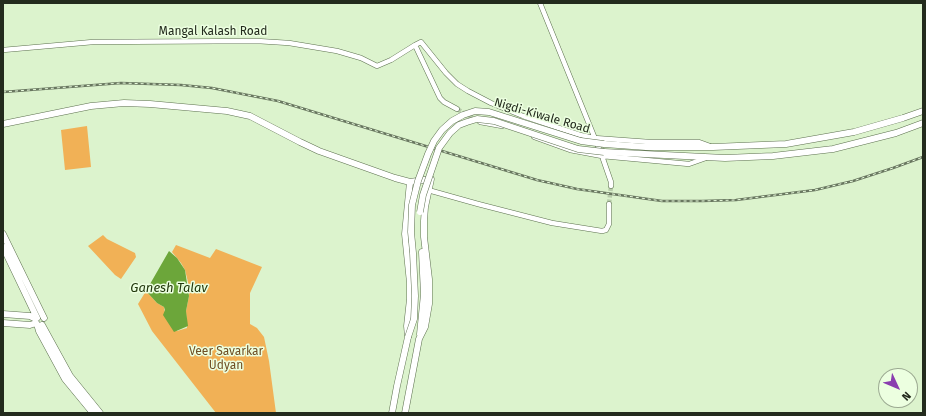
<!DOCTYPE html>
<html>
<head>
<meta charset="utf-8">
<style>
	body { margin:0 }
	#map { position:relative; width:926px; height:416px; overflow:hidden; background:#dcf3cd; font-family:"Fira Sans",sans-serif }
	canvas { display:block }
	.frame { position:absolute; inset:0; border:4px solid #232b1d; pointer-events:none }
	.north { position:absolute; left:878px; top:368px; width:40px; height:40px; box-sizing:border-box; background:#ecffe0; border:1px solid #9caa92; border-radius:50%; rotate:134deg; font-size:11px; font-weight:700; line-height:16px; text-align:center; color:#232b1d }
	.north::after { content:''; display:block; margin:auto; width:14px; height:18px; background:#8a3eaf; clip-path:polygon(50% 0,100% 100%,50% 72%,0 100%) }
</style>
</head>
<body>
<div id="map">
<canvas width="926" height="416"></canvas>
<div class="frame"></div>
<div class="north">N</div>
</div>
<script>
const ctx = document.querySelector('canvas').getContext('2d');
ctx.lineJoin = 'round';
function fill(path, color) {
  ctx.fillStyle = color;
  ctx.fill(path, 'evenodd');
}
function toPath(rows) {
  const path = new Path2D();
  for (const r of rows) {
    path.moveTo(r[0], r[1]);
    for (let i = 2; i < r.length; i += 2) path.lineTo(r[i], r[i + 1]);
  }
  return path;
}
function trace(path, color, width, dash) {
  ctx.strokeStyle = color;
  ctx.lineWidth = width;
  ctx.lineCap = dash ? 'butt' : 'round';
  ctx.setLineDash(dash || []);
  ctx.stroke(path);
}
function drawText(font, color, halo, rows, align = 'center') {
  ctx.font = font + ' "Fira Sans",sans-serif';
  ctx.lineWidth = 3;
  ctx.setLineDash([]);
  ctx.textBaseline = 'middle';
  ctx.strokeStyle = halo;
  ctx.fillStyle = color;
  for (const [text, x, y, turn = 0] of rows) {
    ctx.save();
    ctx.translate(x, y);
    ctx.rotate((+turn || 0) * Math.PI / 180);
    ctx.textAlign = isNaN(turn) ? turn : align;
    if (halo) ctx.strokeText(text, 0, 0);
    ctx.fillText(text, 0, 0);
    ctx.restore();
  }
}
fill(toPath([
	[87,126,91,167,65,170,61,130],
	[103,235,107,239,135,253,136,257,121,279,115,275,88,246],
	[176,245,210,258,216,249,262,267,250,293,250,324,257,328,264,337,269,361,276,413,216,413,152,331,138,304,146,291,157,303,164,307,165,313,177,331,187,328,186,311,189,296,188,282,185,270,181,263,172,252]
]), '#f1b156');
fill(toPath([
	[169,251,177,258,185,270,189,296,186,311,188,326,174,332,163,315,165,310,164,307,157,303,146,291]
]), '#6ca63a');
trace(toPath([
	[457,109,477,120],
	[609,204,611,186]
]), '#b7cbaa', 4.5, [4.5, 2]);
const minor = toPath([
	[540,3,602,156,611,182,611,186],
	[415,45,440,98,444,102,457,109],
	[3,50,93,42,257,41,289,43,337,51,361,58,377,66,391,60,415,45,421,42,446,73,457,84,468,91,491,103,523,116,580,135,594,138,649,142,699,142,710,146],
	[480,122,502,126],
	[534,137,570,150,602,156,689,164,706,158],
	[428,190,478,204,552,223,602,231,606,230,609,224,609,204]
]);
const major = toPath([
	[3,124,91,106,124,103,150,104,227,111,250,116,300,142,319,151,395,178,410,182,431,179,425,207,424,221,424,237,429,279,429,304,425,327,419,339,405,413],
	[604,144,646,147,713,147,786,144,854,132,903,118,923,111],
	[604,152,725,158,773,156,833,149,896,133,923,123],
	[3,234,44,318],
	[3,247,37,318],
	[3,314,30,316,36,319],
	[3,323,30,325,36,323],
	[37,324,39,331,65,379,93,413],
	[42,325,70,376,100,413],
	[420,334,424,294,422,252],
	[392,413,397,386,408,337,407,326,410,299,410,283,405,234,410,182]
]);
trace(minor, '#5d714f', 5.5);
trace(major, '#5d714f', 7);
trace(minor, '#fff', 4.5);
trace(major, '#fff', 6);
const rail = toPath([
	[3,92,121,83,181,85,212,88,278,101,537,180,577,189,662,201,702,201,736,200,815,190,853,181,893,168,923,157]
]);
trace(rail, '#68765f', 2.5);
trace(rail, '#ecffe0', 1, [3]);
const majorBridge = toPath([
	[420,212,423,195,439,148,450,133,459,125,467,122,477,119,494,121,578,149,604,152],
	[408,337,414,319,415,296,413,253,411,232,412,205,418,181,428,154,434,141,442,130,452,121,463,115,475,111,489,112,581,141,604,144]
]);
trace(majorBridge, '#5d714f', 7, []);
trace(majorBridge, '#fff', 6);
drawText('12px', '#232b1d', '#ecffe0', [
	["Mangal Kalash Road",213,32],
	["Nigdi-Kiwale Road",542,116,16]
]);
drawText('12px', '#6f4f24', '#ecffe0', [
	["Veer Savarkar",226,352],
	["Udyan",226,366]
]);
drawText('italic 13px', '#22380d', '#ecffe0', [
	["Ganesh Talav",169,288]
]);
</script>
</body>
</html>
